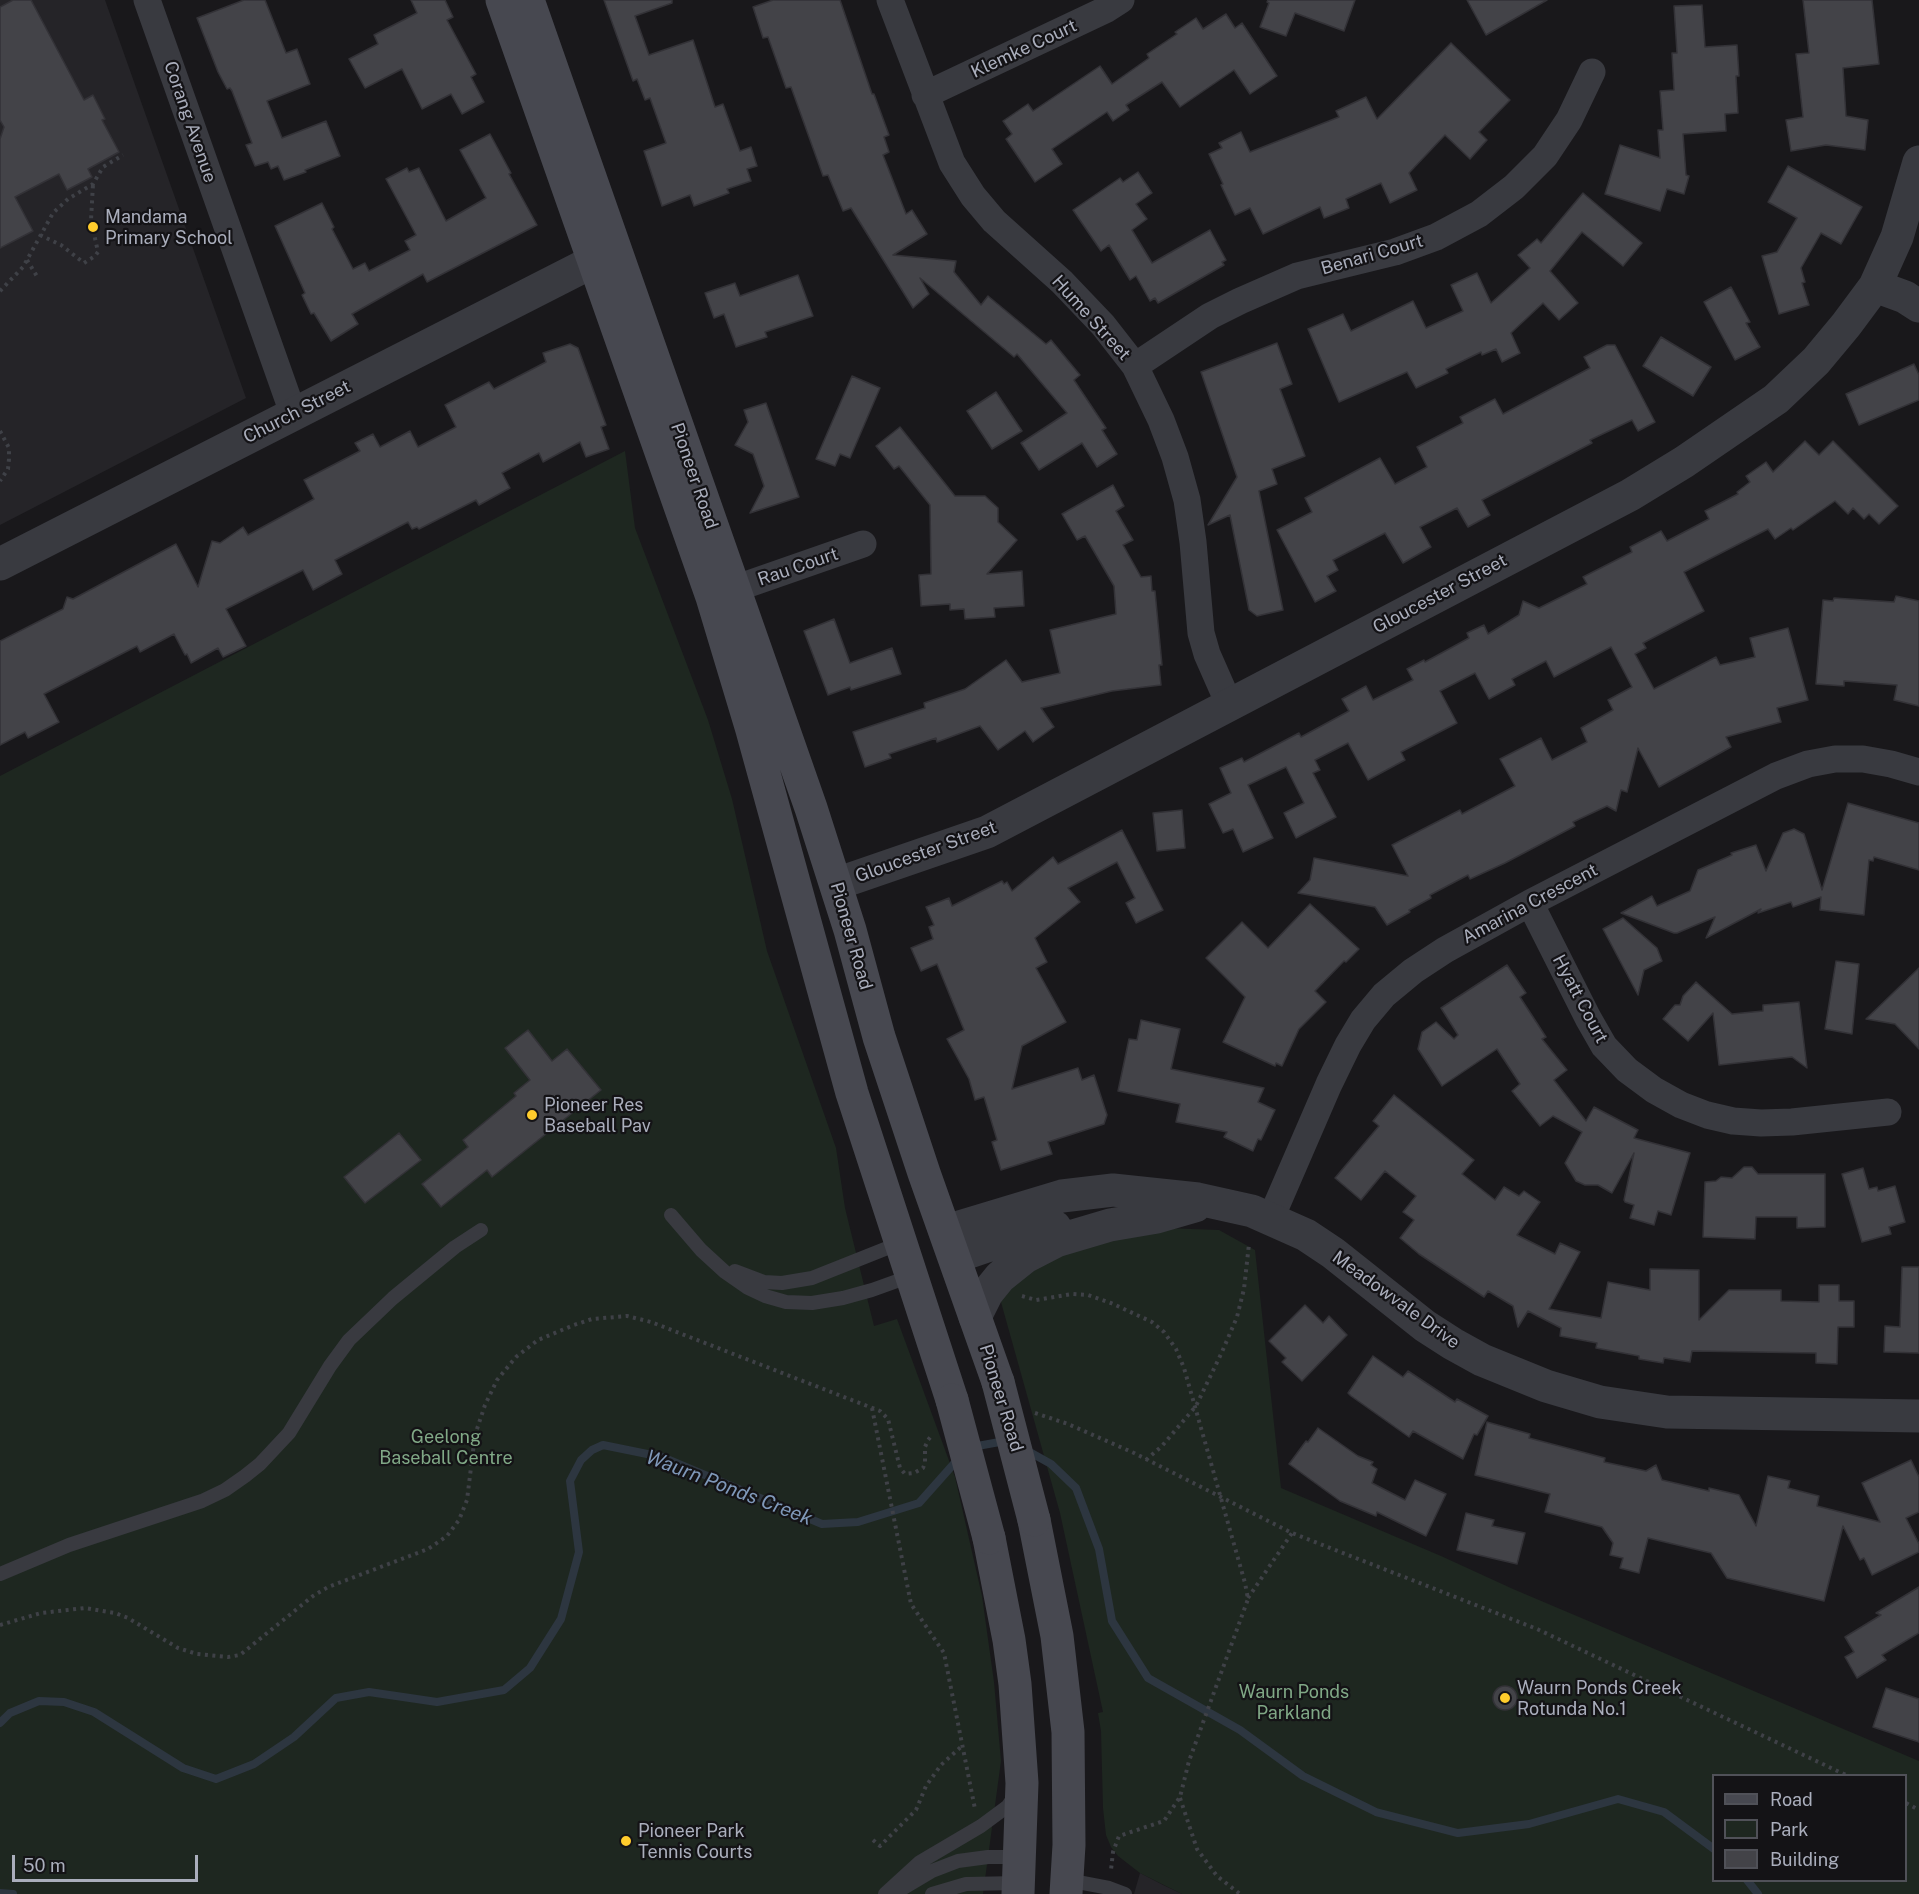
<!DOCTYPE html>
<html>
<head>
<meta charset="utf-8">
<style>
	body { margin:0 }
	#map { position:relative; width:1919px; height:1894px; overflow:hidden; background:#19181b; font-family:"Public Sans",sans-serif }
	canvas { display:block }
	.legend { position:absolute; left:1712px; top:1774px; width:195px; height:108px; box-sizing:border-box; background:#141316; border:2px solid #505158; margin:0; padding:8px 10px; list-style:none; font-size:18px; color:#aaaebc }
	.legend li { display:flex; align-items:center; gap:12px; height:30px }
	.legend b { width:30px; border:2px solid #505158 }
	.scale { position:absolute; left:12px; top:1855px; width:186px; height:27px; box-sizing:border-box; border:3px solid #aaaebc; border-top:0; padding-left:8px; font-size:18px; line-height:21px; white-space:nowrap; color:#aaaebc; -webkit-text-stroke:4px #141316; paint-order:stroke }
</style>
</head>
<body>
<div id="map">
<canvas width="1919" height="1894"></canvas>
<ul class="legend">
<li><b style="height:8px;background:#474850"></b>Road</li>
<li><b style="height:16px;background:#1e2720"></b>Park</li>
<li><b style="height:16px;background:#434348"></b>Building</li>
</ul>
<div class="scale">50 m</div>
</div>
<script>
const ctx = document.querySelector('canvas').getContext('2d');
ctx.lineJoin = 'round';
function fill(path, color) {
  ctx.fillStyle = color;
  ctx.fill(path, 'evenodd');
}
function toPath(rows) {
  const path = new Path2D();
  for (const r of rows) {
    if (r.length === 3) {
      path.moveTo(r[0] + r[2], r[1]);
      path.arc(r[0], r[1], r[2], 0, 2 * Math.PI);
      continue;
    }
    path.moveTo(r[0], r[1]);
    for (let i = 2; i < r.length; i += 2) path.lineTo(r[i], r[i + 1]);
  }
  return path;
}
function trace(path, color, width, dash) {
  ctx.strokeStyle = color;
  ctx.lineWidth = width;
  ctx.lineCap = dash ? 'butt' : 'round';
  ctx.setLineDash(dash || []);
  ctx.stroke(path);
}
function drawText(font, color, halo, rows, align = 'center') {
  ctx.font = font + ' "Public Sans",sans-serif';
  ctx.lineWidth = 4.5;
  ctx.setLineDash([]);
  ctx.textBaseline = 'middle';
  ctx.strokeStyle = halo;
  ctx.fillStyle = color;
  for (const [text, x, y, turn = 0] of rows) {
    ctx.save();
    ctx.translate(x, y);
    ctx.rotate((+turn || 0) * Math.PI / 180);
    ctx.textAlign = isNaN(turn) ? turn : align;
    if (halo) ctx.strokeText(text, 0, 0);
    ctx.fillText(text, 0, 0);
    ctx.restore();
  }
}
fill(toPath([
	[0,0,105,0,246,398,0,525],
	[1140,1873,1163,1885,1182,1894,1134,1894]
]), '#252428');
fill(toPath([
	[625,451,635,528,708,720,732,799,767,951,836,1148,845,1208,874,1326,897,1319,955,1477,982,1596,994,1682,1001,1761,983,1894,0,1894,0,776],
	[1164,1228,1219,1230,1255,1250,1281,1488,1441,1556,1513,1589,1919,1761,1919,1894,1182,1894,1140,1873,1118,1856,1111,1847,1106,1835,1103,1808,1101,1731,1098,1713,1103,1712,1060,1513,999,1295,1055,1250],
	[1714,1776,1906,1776,1906,1880,1714,1880]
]), '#1e2720');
trace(toPath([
	[972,1447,1005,1441],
	[1026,1450,1051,1464,1076,1488,1099,1549,1112,1621,1148,1678,1240,1730,1303,1776,1376,1812,1458,1833,1529,1824,1618,1799,1664,1812,1714,1849],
	[0,1723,10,1713,39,1701,64,1702,94,1712,183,1768,216,1779,254,1764,294,1737,336,1698,369,1692,437,1702,504,1690,530,1668,561,1619,579,1552,570,1481,581,1460,592,1450,603,1445,662,1457,822,1524,858,1522,919,1503,959,1458],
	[1747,1880,1758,1894],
	[0,1893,13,1894]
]), '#2d3640', 8);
const building = toPath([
	[13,0,31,0,84,100,93,95,105,119,102,120,119,152,88,169,92,177,67,190,59,174,15,197,33,231,0,248,0,139,4,127,0,120,0,7,13,0],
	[244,0,265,0,286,53,297,49,310,84,267,101,282,138,326,121,340,156,305,170,306,172,284,180,278,166,271,169,268,162,255,166,246,145,252,143,232,91,230,88,227,89,218,72,197,18,244,0],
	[411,0,445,0,453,17,447,20,476,74,471,77,484,102,462,114,451,94,422,109,402,69,365,88,349,59,378,44,374,35,417,13,411,0],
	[604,0,672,0,672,3,635,16,649,55,693,40,715,107,723,104,740,151,751,147,757,166,747,169,751,181,727,189,729,193,694,206,690,195,662,206,644,151,666,143,650,98,645,100,637,79,633,81,604,0],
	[773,0,840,0,872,94,874,94,889,135,884,137,889,152,883,155,906,214,912,210,927,234,893,255,956,261,954,272,981,305,988,296,1046,344,1051,340,1080,375,1074,380,1106,428,1102,430,1117,454,1097,467,1082,443,1039,470,1021,443,1067,413,1017,354,1014,357,920,278,929,294,913,308,851,208,843,211,828,175,823,176,791,87,786,88,768,37,763,38,753,7,773,0],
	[1268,0,1355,0,1344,31,1295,13,1286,36,1260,27,1269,3,1267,2,1268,0],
	[1467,0,1547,0,1486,35,1467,0],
	[1803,0,1872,0,1879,64,1843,68,1846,116,1868,120,1865,150,1826,145,1791,151,1786,120,1803,117,1796,54,1809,53,1803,0],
	[1702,5,1705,47,1737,45,1739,76,1736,76,1738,113,1725,114,1726,131,1683,134,1686,175,1689,176,1684,194,1667,189,1660,211,1605,194,1620,145,1660,158,1658,130,1663,130,1660,91,1674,90,1672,53,1677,53,1674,6,1702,5],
	[1226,14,1235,28,1242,23,1277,76,1250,94,1234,70,1180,107,1162,82,1126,105,1129,110,1113,121,1107,112,1052,149,1062,164,1035,182,1006,139,1012,134,1003,121,1028,104,1033,111,1100,66,1112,84,1149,58,1147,54,1177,34,1175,32,1196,18,1203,29,1226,14],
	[1451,43,1510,100,1479,132,1487,140,1470,159,1445,135,1409,173,1417,190,1390,203,1381,183,1346,199,1349,208,1324,218,1320,207,1263,234,1250,208,1235,215,1221,185,1223,184,1209,154,1222,148,1219,143,1241,132,1250,152,1339,117,1336,111,1366,97,1377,119,1451,43],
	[490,134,511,173,509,174,537,225,427,282,423,274,352,314,358,324,331,341,314,313,311,314,302,295,305,293,275,226,322,203,334,227,332,229,353,269,365,263,369,271,410,250,405,241,416,235,386,179,407,168,409,172,419,168,446,221,486,198,460,150,490,134],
	[1788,166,1862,207,1841,244,1821,233,1801,268,1805,282,1802,283,1809,305,1779,314,1762,256,1777,252,1797,218,1768,202,1788,166],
	[1138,172,1152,193,1136,204,1147,219,1132,230,1152,263,1210,230,1226,260,1222,262,1224,265,1158,303,1155,298,1150,301,1136,276,1130,280,1109,245,1101,251,1073,210,1120,178,1123,182,1138,172],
	[1583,193,1642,243,1623,266,1582,232,1550,271,1578,303,1559,320,1543,303,1511,333,1520,353,1502,362,1496,349,1482,355,1481,352,1446,369,1448,373,1416,388,1407,372,1339,402,1308,329,1343,314,1351,331,1413,301,1426,328,1463,311,1451,285,1477,273,1491,303,1530,268,1518,255,1537,239,1541,243,1583,193],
	[798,275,813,316,765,332,767,337,736,347,724,314,714,318,705,293,735,283,740,296,798,275],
	[1731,287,1750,322,1746,323,1760,347,1735,360,1704,302,1731,287],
	[1661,337,1711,367,1693,396,1643,366,1661,337],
	[1277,343,1292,384,1280,389,1305,456,1272,469,1277,484,1259,491,1283,610,1257,616,1249,610,1230,515,1208,525,1237,477,1201,372,1277,343],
	[570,344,578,348,606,425,601,427,609,449,586,457,580,442,543,462,539,453,502,473,510,488,479,505,476,500,419,529,417,527,412,529,408,522,335,560,342,574,313,590,303,570,226,609,246,646,223,657,218,648,191,663,187,654,185,655,174,634,140,652,137,646,44,694,59,722,28,738,25,732,0,745,0,641,63,609,67,597,73,599,176,544,198,587,212,541,220,543,243,527,248,535,314,499,304,480,360,451,355,443,373,434,380,447,410,431,418,447,456,427,445,405,489,382,494,389,546,362,543,353,570,344],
	[1607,345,1615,345,1655,422,1638,431,1632,420,1590,440,1592,443,1482,500,1490,515,1468,527,1457,508,1420,527,1431,547,1403,563,1385,533,1333,560,1338,570,1327,576,1336,591,1315,602,1277,530,1312,512,1305,498,1380,458,1395,484,1427,467,1417,447,1463,423,1460,417,1495,399,1503,414,1590,368,1584,357,1607,345],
	[1914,364,1919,375,1919,400,1859,425,1846,394,1914,364],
	[852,376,880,388,850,458,840,454,835,466,816,459,852,376],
	[996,392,1022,431,992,449,967,411,996,392],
	[766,403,799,497,750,513,764,486,753,454,735,445,748,422,744,410,766,403],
	[900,427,955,496,985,496,998,508,998,522,1017,540,987,574,1022,571,1024,606,994,608,995,617,965,619,964,609,950,610,950,604,921,606,919,575,931,574,930,505,899,466,894,469,876,446,900,427],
	[1805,441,1819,455,1833,441,1898,506,1879,524,1869,514,1864,519,1853,508,1848,514,1835,501,1793,530,1791,528,1775,539,1768,529,1684,572,1704,611,1643,643,1646,648,1635,654,1654,689,1716,657,1720,665,1755,657,1750,638,1788,628,1808,700,1777,708,1781,722,1726,737,1731,747,1659,787,1638,748,1627,792,1621,790,1616,811,1607,806,1573,822,1575,826,1505,863,1470,879,1468,875,1430,895,1431,898,1409,910,1410,912,1387,925,1375,907,1298,893,1310,880,1314,858,1408,876,1392,845,1460,810,1462,814,1515,786,1500,759,1541,738,1552,760,1587,742,1581,728,1613,710,1608,700,1632,687,1611,647,1554,677,1546,661,1512,679,1515,685,1489,699,1475,673,1440,691,1457,723,1401,752,1405,760,1368,780,1348,743,1315,760,1320,770,1313,773,1336,817,1296,838,1284,813,1304,803,1286,767,1248,785,1273,838,1243,852,1233,829,1223,833,1209,804,1231,793,1220,768,1242,758,1244,762,1299,733,1301,737,1349,711,1342,699,1366,686,1373,700,1413,680,1407,669,1424,660,1425,662,1469,638,1467,633,1484,625,1488,634,1519,615,1523,601,1539,608,1587,584,1583,577,1632,552,1630,547,1661,531,1667,541,1709,519,1705,511,1738,494,1737,492,1750,482,1746,476,1766,462,1773,472,1805,441],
	[1113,485,1124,506,1116,511,1133,540,1123,545,1141,577,1151,576,1152,591,1155,591,1162,665,1159,665,1161,685,1112,691,1041,708,1054,727,1033,742,1025,731,998,750,980,726,937,742,936,738,889,754,891,758,865,767,853,732,925,708,924,703,965,689,1006,660,1022,682,1060,673,1050,630,1116,614,1114,586,1085,536,1077,540,1062,514,1113,485],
	[1896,596,1919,601,1919,706,1894,700,1897,685,1844,681,1844,686,1816,684,1823,600,1833,601,1834,598,1894,602,1896,596],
	[834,619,850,663,892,648,901,674,851,690,850,687,828,695,804,631,834,619],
	[1848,803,1919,823,1919,870,1874,857,1873,861,1869,860,1864,915,1820,910,1821,897,1793,907,1791,902,1758,913,1761,909,1706,938,1715,917,1677,933,1674,933,1621,913,1652,896,1657,906,1690,891,1698,870,1732,855,1731,853,1756,845,1766,871,1783,833,1794,829,1804,834,1822,890,1848,803],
	[1182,810,1185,848,1157,851,1153,813,1182,810],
	[1122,830,1163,910,1136,923,1126,903,1135,898,1117,862,1068,888,1080,902,1035,938,1047,962,1036,968,1066,1022,1022,1046,1012,1089,1078,1068,1082,1080,1094,1075,1107,1115,1104,1124,1048,1142,1052,1154,1001,1170,992,1142,997,1140,984,1097,975,1100,969,1079,947,1039,964,1030,937,964,921,971,911,948,933,939,929,927,934,925,926,907,949,898,952,906,1002,881,1004,884,1007,882,1012,891,1053,857,1058,864,1122,830],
	[1310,904,1359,949,1346,962,1344,961,1315,991,1326,1002,1299,1029,1282,1066,1276,1063,1275,1066,1223,1042,1245,997,1206,958,1242,922,1268,948,1310,904],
	[1623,918,1657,948,1662,961,1644,970,1638,995,1603,929,1623,918],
	[1836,961,1859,964,1852,1034,1825,1029,1836,961],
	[1507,965,1526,993,1520,997,1546,1037,1542,1039,1567,1070,1554,1080,1586,1121,1594,1107,1638,1130,1634,1138,1690,1153,1671,1215,1658,1211,1654,1225,1630,1218,1634,1205,1625,1202,1624,1200,1634,1153,1612,1193,1598,1185,1585,1185,1576,1181,1565,1163,1582,1132,1553,1116,1540,1126,1512,1091,1520,1084,1497,1049,1442,1086,1418,1049,1422,1032,1436,1022,1454,1039,1458,1035,1441,1008,1507,965],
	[1919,968,1919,1049,1895,1024,1866,1019,1919,968],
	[1696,982,1732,1014,1763,1011,1763,1005,1799,1002,1807,1068,1792,1057,1719,1065,1713,1013,1688,1041,1663,1019,1675,1005,1680,1005,1683,996,1696,982],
	[1141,1020,1180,1029,1171,1069,1264,1088,1258,1102,1275,1110,1261,1140,1258,1139,1253,1151,1224,1137,1227,1132,1176,1122,1180,1104,1118,1091,1129,1039,1137,1040,1141,1020],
	[528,1030,552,1061,567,1049,601,1090,492,1177,487,1170,441,1207,422,1184,468,1147,463,1140,516,1096,514,1093,530,1080,505,1048,528,1030],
	[1394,1095,1474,1160,1462,1174,1495,1200,1504,1187,1519,1196,1524,1191,1540,1202,1517,1235,1555,1254,1560,1243,1580,1252,1549,1309,1601,1318,1608,1282,1650,1290,1650,1269,1699,1270,1699,1320,1729,1290,1781,1290,1781,1301,1819,1302,1819,1285,1839,1285,1839,1301,1854,1301,1854,1327,1838,1327,1837,1364,1816,1363,1816,1353,1692,1351,1690,1362,1664,1358,1663,1363,1639,1359,1639,1356,1596,1348,1597,1343,1560,1336,1561,1328,1528,1311,1518,1327,1513,1306,1488,1291,1484,1297,1419,1254,1400,1238,1414,1220,1403,1212,1416,1196,1385,1171,1361,1200,1335,1178,1379,1126,1373,1121,1394,1095],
	[399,1133,421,1160,365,1203,344,1177,399,1133],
	[1744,1167,1752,1167,1758,1174,1825,1174,1825,1227,1797,1228,1797,1217,1756,1217,1755,1239,1703,1237,1705,1182,1716,1181,1721,1177,1732,1178,1744,1167],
	[1863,1168,1869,1189,1877,1187,1878,1191,1895,1186,1905,1222,1889,1227,1891,1234,1862,1242,1842,1174,1863,1168],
	[1902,1267,1919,1267,1919,1353,1884,1352,1885,1326,1900,1327,1902,1267],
	[1305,1305,1323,1323,1329,1316,1347,1335,1302,1381,1282,1362,1286,1358,1269,1341,1305,1305],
	[1373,1356,1403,1377,1408,1371,1455,1402,1457,1399,1488,1416,1477,1435,1474,1434,1463,1459,1413,1431,1409,1437,1351,1396,1348,1393,1373,1356],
	[1487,1422,1530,1434,1529,1438,1605,1458,1604,1462,1646,1471,1656,1465,1662,1480,1709,1491,1709,1488,1739,1495,1756,1526,1768,1476,1790,1481,1788,1488,1819,1496,1817,1506,1880,1522,1862,1483,1911,1460,1919,1477,1919,1512,1906,1518,1919,1544,1919,1552,1872,1575,1864,1558,1860,1560,1843,1526,1824,1601,1727,1578,1711,1553,1648,1538,1639,1573,1620,1568,1623,1558,1610,1555,1613,1543,1602,1527,1545,1512,1550,1494,1475,1475,1487,1422],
	[1318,1428,1358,1456,1373,1462,1371,1465,1377,1469,1372,1483,1405,1500,1415,1480,1446,1494,1426,1536,1377,1512,1376,1516,1340,1501,1289,1464,1306,1441,1308,1442,1318,1428],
	[1466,1513,1494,1520,1492,1526,1525,1533,1517,1564,1457,1550,1466,1513],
	[1919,1587,1919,1633,1882,1655,1886,1660,1857,1678,1845,1657,1854,1652,1845,1637,1881,1615,1876,1613,1919,1587],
	[1505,1698,12],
	[1886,1688,1919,1699,1919,1742,1873,1727,1886,1688]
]);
fill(building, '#434348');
trace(building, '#333237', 1.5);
trace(toPath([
	[40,235,61,245,84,263,95,256,98,252,91,220,93,184],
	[27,260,38,278],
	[0,291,23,267,53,213,68,199,93,184,103,167,123,155],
	[0,431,9,448,9,459,8,469,0,481],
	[1022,1296,1036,1300,1072,1294,1088,1295,1111,1303,1152,1322,1164,1332,1176,1349,1184,1368,1245,1583,1248,1599,1189,1761,1180,1797,1164,1821,1119,1836,1113,1852,1111,1870],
	[872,1408,911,1604,944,1653,975,1809],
	[1035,1413,1068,1424,1134,1453,1292,1533,1537,1629,1848,1776],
	[1146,1460,1162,1446,1196,1406,1222,1352,1237,1317,1244,1289,1249,1244],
	[1248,1598,1292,1533],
	[0,1625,41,1613,85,1608,115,1613,128,1618,178,1648,197,1654,228,1657,240,1655,313,1596,328,1587,428,1549,447,1536,459,1520,467,1500,475,1435,485,1405,497,1380,516,1357,538,1340,574,1325,592,1319,627,1316,651,1322,880,1411,888,1419,900,1468,905,1474,914,1473,923,1468,925,1463,925,1447,928,1440,933,1434],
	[1180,1798,1197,1849,1217,1876,1240,1894],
	[1906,1803,1919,1810],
	[873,1840,880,1846,916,1810,926,1786,941,1765,962,1746]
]), '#3f4147', 4, [3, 4.5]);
trace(toPath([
	[671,1215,701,1250,725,1272,748,1288,765,1296,786,1302,812,1303,843,1298,872,1290,911,1276],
	[735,1271,764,1282,782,1283,812,1278,900,1243],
	[0,1574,69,1545,202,1501,225,1490,245,1476,260,1464,289,1433,330,1366,349,1340,393,1298,455,1247,481,1230],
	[1067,1880,1109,1888,1125,1894],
	[895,1893,932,1871,958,1861,988,1857,1020,1857],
	[885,1894,920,1862,981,1826,1008,1806,1016,1794],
	[932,1894,966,1884,1019,1883]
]), '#393a40', 14);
trace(toPath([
	[147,0,293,413],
	[890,0,952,163,973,196,994,221,1062,282,1103,325,1135,366,1161,420,1175,457,1187,500,1193,542,1201,633,1207,654,1229,704],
	[925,95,1107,9,1121,0],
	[1135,366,1210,316,1240,301,1297,276,1395,252,1436,237,1479,214,1514,187,1545,156,1569,120,1592,72],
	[734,589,863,544],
	[1530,903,1588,1018,1604,1046,1627,1070,1654,1090,1681,1105,1707,1115,1733,1121,1761,1123,1792,1122,1888,1112],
	[1271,1218,1329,1084,1348,1045,1363,1020,1384,995,1413,971,1445,950,1530,903,1776,776,1808,764,1835,759,1863,759,1891,764,1919,772]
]), '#393a40', 27);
trace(toPath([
	[1875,286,1905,297,1919,306],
	[0,564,594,261],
	[836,884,987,832,1630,495,1684,462,1776,399,1816,361,1846,325,1875,286,1897,237,1919,162],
	[946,1231,1062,1196,1113,1190,1198,1199,1252,1211,1306,1235,1333,1253,1425,1326,1453,1344,1482,1360,1546,1386,1600,1402,1667,1412,1919,1416],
	[955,1257,993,1244,1055,1227],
	[975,1317,987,1293,1000,1277,1025,1257,1056,1241,1110,1225,1157,1217,1195,1206]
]), '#393a40', 33);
trace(toPath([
	[502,0,712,597,752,730,852,1093,952,1400],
	[528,0,811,808,850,930,879,1037,924,1173,998,1382],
	[1034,1520,1057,1636,1068,1732,1069,1845,1066,1894],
	[989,1538,1009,1640,1015,1684,1022,1783,1018,1894]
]), '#474850', 33);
trace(toPath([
	[998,1382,1034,1520],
	[952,1400,989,1538]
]), '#474850', 33);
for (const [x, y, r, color] of [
	[93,227,6,"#ffcc2c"],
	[532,1115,6,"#ffcc2c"],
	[1505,1698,6,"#ffcc2c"],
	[626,1841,6,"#ffcc2c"]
]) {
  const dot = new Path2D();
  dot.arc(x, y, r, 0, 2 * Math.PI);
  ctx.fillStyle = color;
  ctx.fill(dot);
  trace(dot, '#141316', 2);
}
drawText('18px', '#aaaebc', '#141316', [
	["Klemke Court",1024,49,-25],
	["Corang Avenue",190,122,71],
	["Benari Court",1372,255,-16],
	["Hume Street",1091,318,48],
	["Church Street",297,412,-27],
	["Pioneer Road",694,476,71],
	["Rau Court",798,567,-19],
	["Gloucester Street",1440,594,-28],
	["Gloucester Street",926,852,-20],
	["Amarina Crescent",1530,904,-28],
	["Pioneer Road",851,936,74],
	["Hyatt Court",1580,999,62],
	["Meadowvale Drive",1396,1300,36],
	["Pioneer Road",1001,1398,73]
]);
drawText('18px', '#aaaebc', '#141316', [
	["Mandama",105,217],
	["Primary School",105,238],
	["Pioneer Res",544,1105],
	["Baseball Pav",544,1126],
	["Waurn Ponds Creek",1517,1688],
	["Rotunda No.1",1517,1709],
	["Pioneer Park",638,1831],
	["Tennis Courts",638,1852]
], 'left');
drawText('18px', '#80a886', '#141316', [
	["Geelong",446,1437],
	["Baseball Centre",446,1458],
	["Waurn Ponds",1294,1692],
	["Parkland",1294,1713]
]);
drawText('italic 20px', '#7f98b9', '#141316', [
	["Waurn Ponds Creek",729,1488,21]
]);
</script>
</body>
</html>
